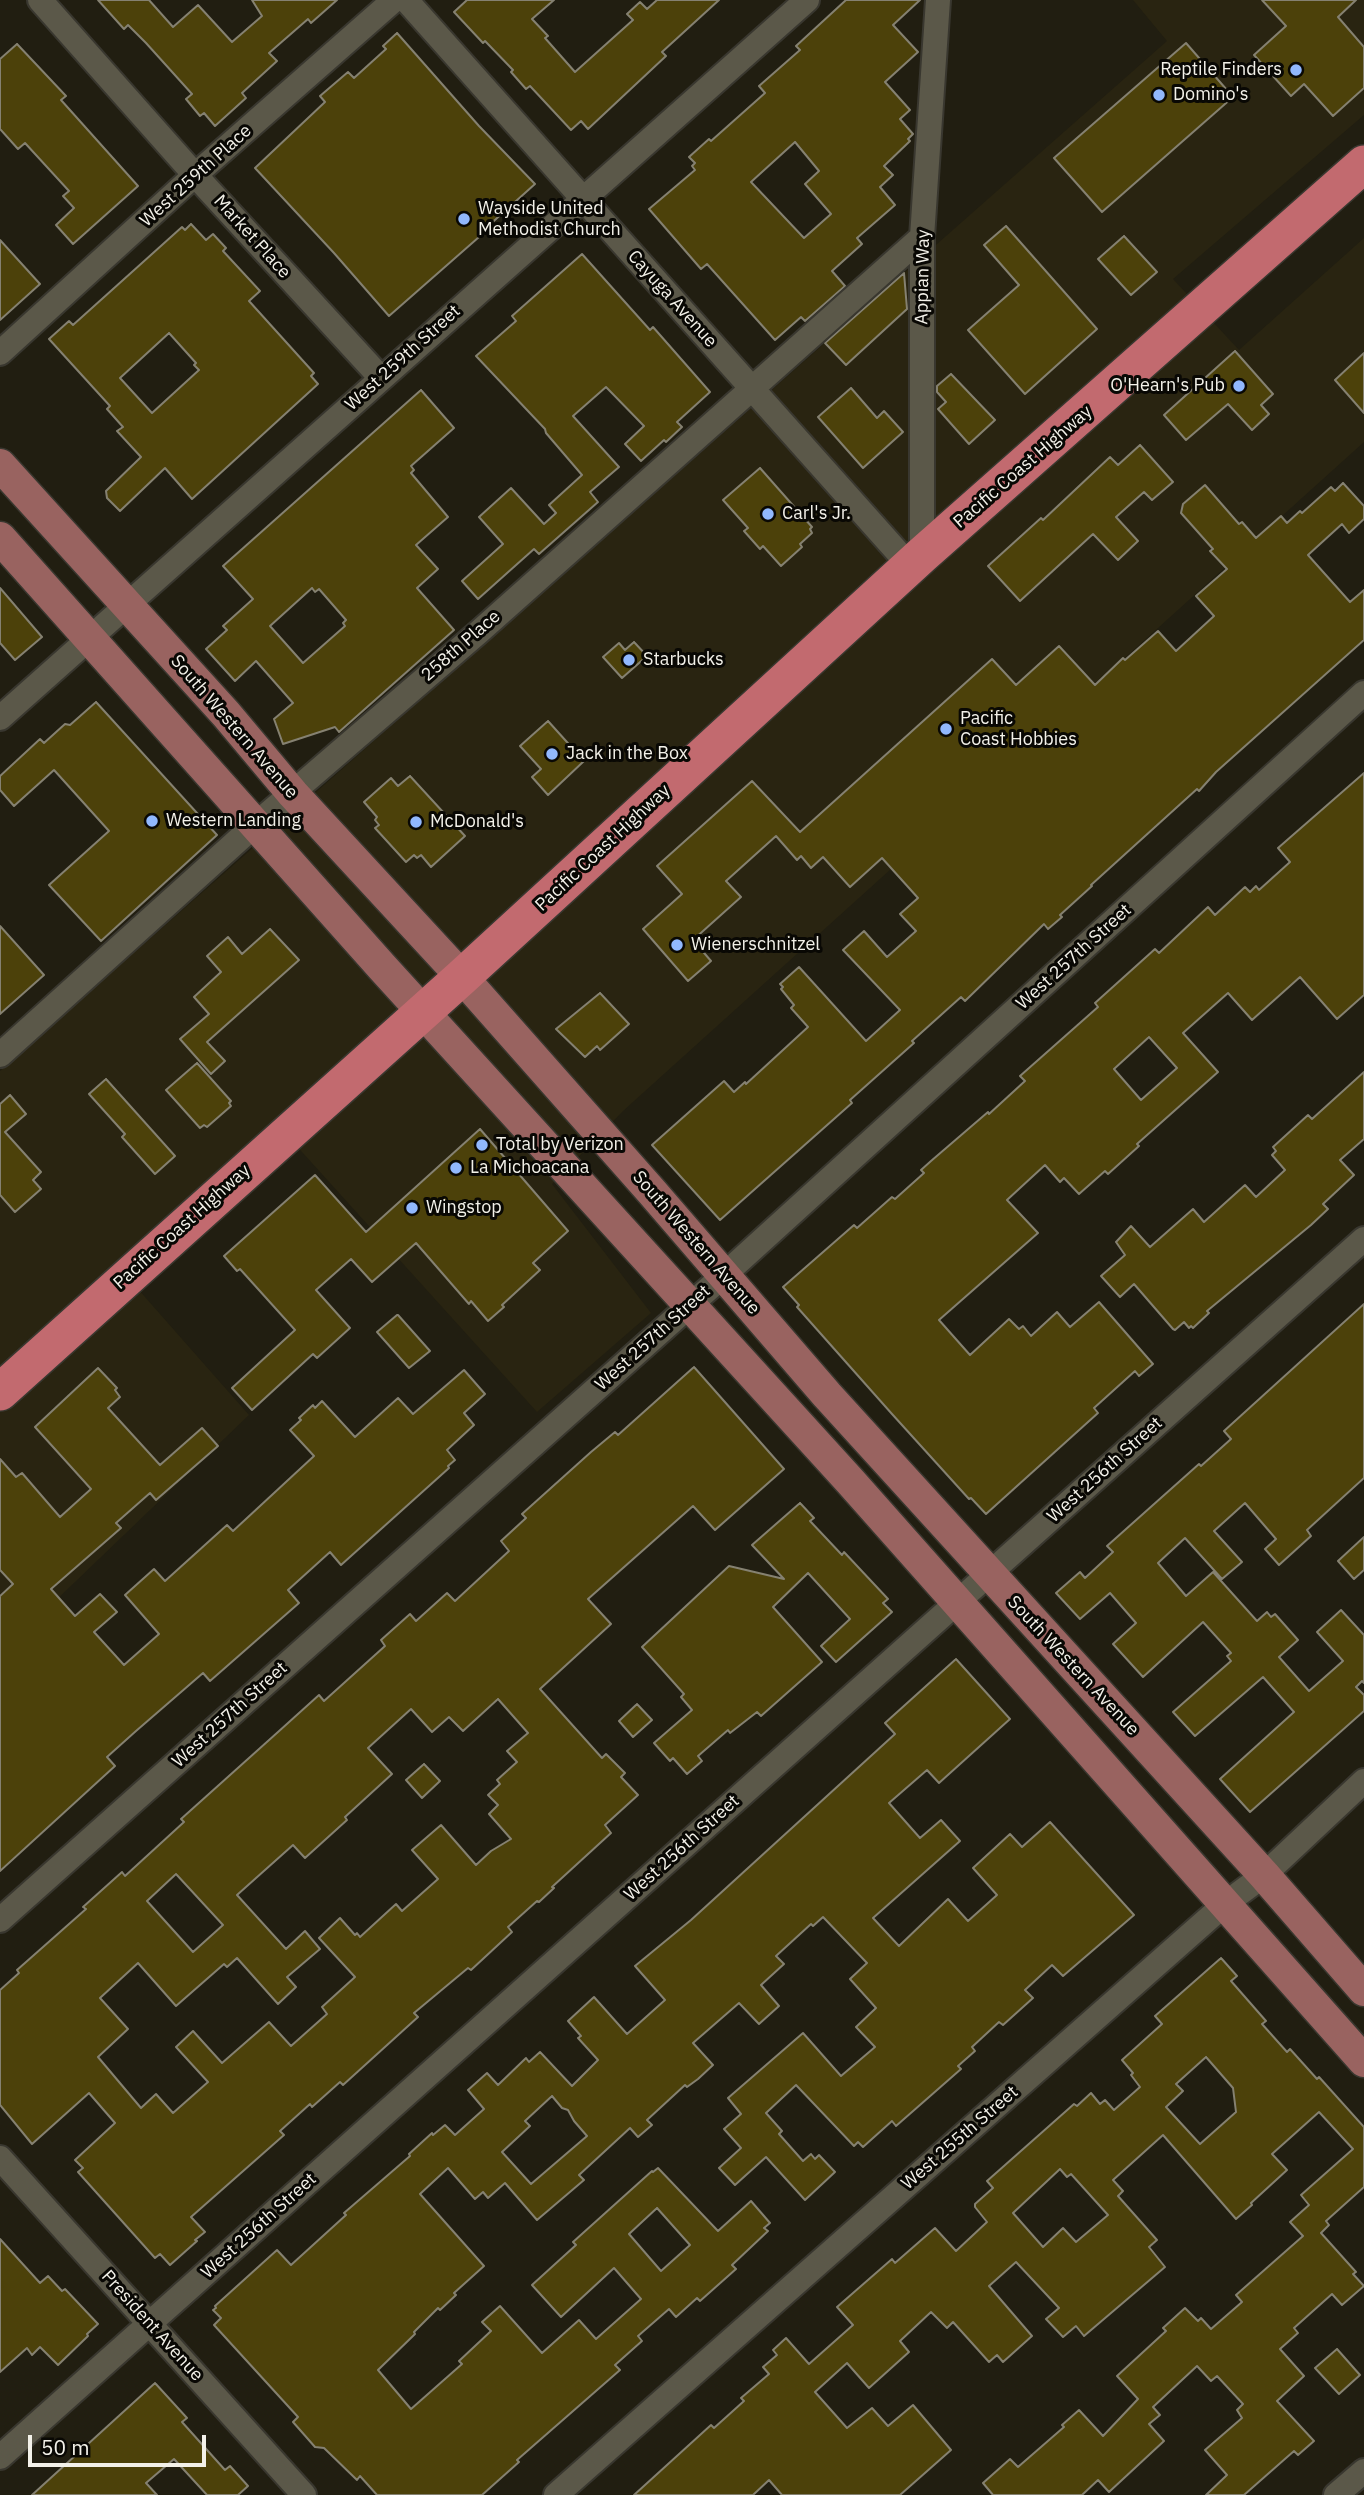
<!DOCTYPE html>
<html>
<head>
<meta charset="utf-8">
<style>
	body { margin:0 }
	#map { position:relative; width:1364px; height:2495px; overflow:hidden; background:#211e11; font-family:"IBM Plex Sans",sans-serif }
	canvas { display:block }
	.scale { position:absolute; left:28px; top:2435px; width:178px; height:32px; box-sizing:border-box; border:4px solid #f3f1e9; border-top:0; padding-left:9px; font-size:21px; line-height:24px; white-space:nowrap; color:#f3f1e9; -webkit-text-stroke:5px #090804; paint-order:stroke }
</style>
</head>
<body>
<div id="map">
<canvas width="1364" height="2495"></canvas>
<div class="scale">50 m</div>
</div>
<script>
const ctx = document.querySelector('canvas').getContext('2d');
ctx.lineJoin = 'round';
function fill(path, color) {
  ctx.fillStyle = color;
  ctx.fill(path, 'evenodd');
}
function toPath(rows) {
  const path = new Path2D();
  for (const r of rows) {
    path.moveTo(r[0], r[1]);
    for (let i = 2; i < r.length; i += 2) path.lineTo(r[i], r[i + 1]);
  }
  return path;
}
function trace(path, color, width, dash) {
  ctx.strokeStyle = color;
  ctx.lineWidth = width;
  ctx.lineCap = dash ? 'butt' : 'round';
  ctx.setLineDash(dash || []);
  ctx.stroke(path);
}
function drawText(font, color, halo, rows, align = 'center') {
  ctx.font = font + ' "IBM Plex Sans",sans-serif';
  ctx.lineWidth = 6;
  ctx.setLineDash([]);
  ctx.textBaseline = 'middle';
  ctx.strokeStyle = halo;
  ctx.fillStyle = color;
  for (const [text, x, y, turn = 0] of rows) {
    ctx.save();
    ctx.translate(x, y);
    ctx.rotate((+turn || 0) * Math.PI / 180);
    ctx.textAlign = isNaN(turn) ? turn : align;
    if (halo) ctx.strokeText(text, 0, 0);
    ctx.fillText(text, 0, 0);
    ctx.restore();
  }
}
fill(toPath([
	[1133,0,1364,0,1364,115,1173,279,1239,350,1364,238,1364,442,623,1111,552,1184,651,1313,537,1412,274,1121,115,1263,249,1415,0,1654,0,1071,1167,41]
]), '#292411');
const building = toPath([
	[98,0,149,0,173,27,198,5,232,42,262,16,252,0,337,0,311,23,308,19,269,53,277,61,242,93,246,98,215,126,204,113,200,116,186,99,192,94,146,43,128,25,124,29,98,0],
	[467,0,554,0,532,19,548,36,545,38,575,72,633,20,627,14,640,2,647,9,657,0,719,0,662,52,666,56,588,129,581,121,571,130,530,86,526,89,511,72,513,70,485,41,483,43,454,12,467,0],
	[846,0,920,0,893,25,918,52,885,82,910,110,900,119,913,134,908,139,910,141,884,166,893,175,880,187,895,205,857,238,862,244,832,271,845,286,805,321,801,317,775,340,707,264,701,269,649,209,695,170,692,166,695,163,689,157,709,139,711,141,765,93,759,86,800,50,796,46,846,0],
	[795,142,819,171,805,184,831,214,804,238,751,182,795,142],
	[1262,0,1356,0,1338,17,1364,47,1364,88,1333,116,1304,84,1291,96,1254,55,1286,26,1262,0],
	[397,33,479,126,535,184,486,228,487,230,389,316,334,253,255,168,325,102,320,96,348,72,354,78,386,49,383,46,397,33],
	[1186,43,1233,97,1102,212,1054,158,1186,43],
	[17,44,66,96,61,100,138,186,73,244,56,225,74,208,63,196,69,191,25,143,18,149,0,129,0,59,17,44],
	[191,224,206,240,213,234,226,248,223,251,260,291,249,301,314,373,311,376,318,384,192,499,165,468,120,511,107,498,106,491,141,457,117,431,123,427,107,409,110,406,49,339,69,321,73,325,182,227,185,230,191,224],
	[169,333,196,363,194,365,199,370,152,413,120,378,169,333],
	[1006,226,1097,329,1025,394,968,330,1019,285,984,245,1006,226],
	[1124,236,1157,272,1131,295,1098,259,1124,236],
	[0,240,40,284,0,320,0,240],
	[582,254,650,330,653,327,710,392,677,422,682,427,666,442,664,440,641,461,625,444,644,426,606,387,573,416,619,467,590,492,598,502,539,554,534,549,478,599,462,581,503,544,479,517,511,488,544,524,556,513,549,505,582,475,546,433,545,429,476,356,516,321,512,316,582,254],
	[904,273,907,309,846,365,825,343,904,273],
	[1235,351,1273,394,1261,405,1269,414,1252,430,1228,404,1186,440,1164,415,1235,351],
	[1364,353,1364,413,1335,380,1364,353],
	[951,374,995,420,969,444,938,409,946,402,937,392,937,386,951,374],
	[851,388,877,418,884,411,903,432,863,468,818,417,851,388],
	[421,390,454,428,411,466,414,470,411,473,448,517,416,545,438,569,417,588,454,630,339,732,335,727,283,744,274,719,293,703,256,661,235,681,206,649,227,630,223,626,253,599,223,566,421,390],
	[312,588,315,592,319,589,346,620,343,623,345,626,303,663,270,626,312,588],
	[1140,445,1173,482,1152,500,1144,492,1116,517,1138,541,1118,560,1093,534,1020,601,988,566,1041,518,1043,520,1110,457,1118,465,1140,445],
	[760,468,812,527,810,529,812,533,800,544,802,547,781,566,763,546,760,549,744,531,748,528,723,500,760,468],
	[1343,483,1364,506,1364,519,1349,533,1342,524,1308,555,1350,602,1364,590,1364,640,1216,772,1199,791,1197,789,1091,885,1092,886,1060,915,1062,917,1048,929,1044,924,965,1001,961,997,912,1041,914,1043,850,1100,852,1103,720,1220,652,1145,724,1081,734,1092,745,1082,746,1084,808,1027,791,1008,794,1005,781,989,783,987,780,984,799,967,866,1041,900,1010,843,950,864,931,887,957,916,931,900,914,918,898,882,858,850,887,823,857,811,868,801,856,797,860,776,836,726,881,741,897,693,940,711,961,688,981,643,929,682,894,657,866,752,781,800,832,992,659,1016,685,1059,646,1095,685,1123,658,1125,660,1158,631,1176,651,1214,616,1196,596,1227,569,1210,551,1213,549,1181,513,1183,504,1205,485,1239,524,1242,522,1256,538,1281,516,1287,523,1300,511,1302,513,1331,487,1335,491,1343,483],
	[0,588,42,637,15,660,0,643,0,588],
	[634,642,647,656,622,678,603,657,619,643,625,650,634,642],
	[96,702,217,835,101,941,49,885,109,831,54,770,14,806,0,790,0,776,40,739,44,743,65,724,70,725,96,702],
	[548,721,584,761,548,795,532,777,541,769,520,746,548,721],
	[1364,773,1364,995,1337,1019,1300,977,1252,1020,1228,993,1183,1033,1218,1072,1137,1144,1139,1146,1108,1174,1105,1171,1079,1194,1064,1178,1060,1182,1045,1165,1007,1200,1038,1233,939,1320,970,1355,1009,1319,1019,1329,1023,1326,1031,1336,1057,1312,1070,1327,1099,1302,1153,1364,1139,1376,1135,1371,1094,1408,1098,1413,986,1514,971,1498,969,1499,892,1414,797,1307,799,1305,783,1287,854,1225,857,1228,892,1197,895,1199,924,1173,921,1170,931,1161,988,1112,989,1114,1025,1081,1020,1076,1098,1007,1095,1003,1155,949,1159,953,1208,907,1215,915,1245,887,1250,892,1256,886,1259,890,1290,862,1278,848,1364,773],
	[1149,1037,1177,1068,1141,1100,1114,1069,1149,1037],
	[410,776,465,836,431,867,421,855,417,858,414,855,406,862,375,828,379,825,375,820,377,817,364,802,391,778,398,786,410,776],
	[0,926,44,975,0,1014,0,926],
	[270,929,299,960,207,1042,225,1061,211,1074,180,1039,209,1014,194,997,221,972,207,956,228,937,242,954,270,929],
	[600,993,629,1024,600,1050,597,1046,585,1057,556,1029,600,993],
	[197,1063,231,1101,229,1103,231,1106,207,1127,204,1125,200,1128,166,1090,197,1063],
	[1364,1072,1364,1139,1340,1160,1354,1175,1323,1204,1328,1209,1311,1225,1207,1311,1209,1313,1193,1328,1191,1326,1189,1328,1184,1322,1175,1330,1173,1329,1134,1284,1120,1297,1101,1276,1125,1255,1116,1242,1131,1226,1150,1247,1193,1209,1204,1222,1245,1185,1256,1197,1285,1170,1272,1155,1276,1151,1273,1147,1308,1115,1312,1119,1364,1072],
	[106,1079,175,1156,155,1174,122,1137,125,1134,89,1094,106,1079],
	[10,1095,26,1114,5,1132,41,1172,33,1180,41,1189,15,1212,0,1195,0,1104,10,1095],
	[480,1129,568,1231,533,1263,540,1270,502,1305,504,1307,488,1321,471,1301,469,1304,416,1243,372,1282,351,1259,316,1290,350,1328,317,1358,313,1354,252,1410,232,1388,295,1330,240,1269,237,1271,224,1256,315,1175,366,1232,480,1129],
	[1364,1304,1364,1478,1307,1530,1311,1536,1279,1565,1265,1549,1276,1539,1245,1503,1214,1531,1242,1562,1222,1579,1185,1538,1158,1563,1186,1596,1213,1572,1257,1621,1267,1612,1271,1617,1275,1614,1298,1640,1279,1657,1309,1691,1343,1661,1317,1632,1341,1610,1364,1635,1364,1683,1362,1681,1356,1687,1364,1695,1364,1711,1250,1812,1220,1779,1294,1712,1263,1677,1195,1736,1173,1712,1231,1661,1227,1656,1231,1653,1203,1622,1143,1677,1113,1644,1136,1623,1110,1593,1080,1619,1056,1593,1080,1572,1085,1578,1113,1552,1107,1546,1199,1464,1201,1466,1231,1439,1224,1431,1364,1304],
	[397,1315,398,1315,430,1351,409,1368,377,1332,397,1315],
	[694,1367,784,1469,715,1530,693,1506,588,1599,611,1624,540,1689,602,1758,606,1754,625,1773,621,1777,638,1795,605,1825,611,1833,552,1887,554,1888,539,1902,537,1901,508,1927,512,1932,471,1970,468,1968,414,2013,418,2017,343,2085,340,2082,312,2107,310,2104,280,2131,284,2135,191,2217,205,2232,195,2240,197,2241,170,2265,160,2254,155,2258,78,2172,83,2168,75,2160,115,2123,89,2093,32,2144,0,2105,0,1990,19,1973,17,1970,86,1909,83,1907,122,1872,125,1876,184,1822,181,1819,278,1732,319,1695,324,1701,385,1646,381,1640,410,1614,416,1621,447,1593,455,1601,509,1551,501,1541,526,1518,522,1514,591,1452,615,1432,618,1435,694,1367],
	[498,1699,528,1733,507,1751,517,1762,497,1780,500,1784,488,1795,498,1805,489,1814,511,1839,491,1851,476,1865,441,1825,412,1850,438,1879,402,1911,396,1904,360,1937,357,1933,355,1935,340,1918,319,1938,355,1977,322,2007,327,2014,291,2046,269,2022,222,2063,193,2031,176,2047,208,2082,173,2113,156,2094,141,2108,98,2057,128,2029,100,1998,138,1963,176,2006,224,1964,227,1967,237,1958,278,2004,296,1987,287,1977,320,1949,305,1931,286,1949,237,1895,293,1845,305,1858,347,1820,345,1817,392,1774,368,1748,411,1709,432,1732,449,1717,463,1731,498,1699],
	[176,1874,223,1925,193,1952,147,1901,176,1874],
	[98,1368,117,1388,115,1390,120,1397,108,1408,160,1465,202,1428,218,1446,156,1500,150,1493,116,1523,121,1528,51,1589,75,1616,100,1594,117,1612,94,1632,124,1665,159,1634,125,1595,154,1569,165,1581,227,1525,233,1531,314,1456,290,1430,301,1420,299,1418,313,1405,315,1408,322,1401,355,1437,398,1398,413,1414,464,1370,485,1394,464,1413,474,1425,447,1450,455,1460,448,1466,449,1468,341,1565,330,1552,288,1590,299,1603,210,1681,203,1673,136,1731,107,1757,115,1766,0,1871,0,1596,13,1584,0,1570,0,1459,16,1477,22,1473,60,1517,91,1489,35,1427,98,1368],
	[800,1503,814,1518,810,1521,842,1555,844,1552,888,1599,883,1603,892,1612,836,1662,821,1646,850,1619,808,1573,773,1607,822,1662,761,1716,757,1712,730,1733,728,1730,698,1756,702,1761,687,1774,673,1758,670,1761,654,1743,692,1710,681,1697,684,1694,642,1647,729,1566,784,1579,752,1545,800,1503],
	[1364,1537,1364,1570,1354,1579,1338,1561,1364,1537],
	[956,1659,1010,1719,939,1783,927,1770,889,1803,920,1838,941,1820,960,1841,873,1918,899,1946,948,1899,968,1921,997,1895,973,1868,1010,1834,1022,1847,1050,1822,1134,1915,1063,1976,1052,1965,1025,1990,1033,1998,1003,2025,999,2022,972,2047,975,2051,958,2066,961,2069,896,2126,892,2121,863,2147,858,2142,854,2146,796,2085,766,2113,782,2131,779,2134,803,2161,811,2154,815,2159,819,2155,835,2172,805,2200,766,2157,735,2185,719,2168,741,2148,724,2129,741,2114,728,2098,803,2033,841,2076,875,2047,856,2027,876,2008,850,1979,867,1963,823,1917,813,1926,811,1924,776,1956,784,1964,761,1985,779,2006,759,2024,739,2003,693,2043,713,2065,698,2079,687,2087,685,2085,647,2120,652,2125,638,2137,630,2128,579,2175,584,2180,537,2220,505,2183,488,2198,483,2192,475,2199,448,2168,420,2194,484,2266,454,2293,456,2295,440,2310,438,2308,414,2332,415,2334,378,2370,411,2409,462,2364,459,2361,491,2331,482,2322,500,2306,542,2353,579,2320,596,2339,641,2299,614,2268,561,2317,532,2285,576,2245,573,2242,652,2171,653,2172,658,2168,718,2231,751,2201,770,2223,764,2228,768,2231,732,2265,736,2269,700,2301,697,2298,676,2317,669,2309,638,2336,642,2341,615,2365,620,2370,517,2460,519,2462,482,2495,377,2495,360,2476,357,2480,324,2448,315,2447,293,2422,298,2417,214,2325,221,2318,213,2310,216,2308,215,2306,277,2250,291,2265,346,2215,344,2213,410,2156,409,2154,432,2133,433,2135,445,2125,455,2135,484,2109,468,2090,487,2073,498,2085,526,2058,529,2062,540,2052,572,2086,598,2060,578,2038,581,2036,568,2021,594,1997,627,2034,665,2000,635,1966,691,1920,895,1734,885,1723,956,1659],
	[552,2096,562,2108,568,2110,574,2121,587,2136,531,2184,502,2152,530,2126,525,2121,552,2096],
	[657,2208,690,2245,661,2271,629,2234,657,2208],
	[637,1704,652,1720,633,1737,619,1721,637,1704],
	[424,1764,440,1781,422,1798,406,1780,424,1764],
	[1221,1958,1237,1976,1231,1981,1266,2021,1262,2024,1287,2052,1290,2049,1317,2079,1319,2077,1364,2127,1364,2187,1326,2221,1329,2225,1321,2233,1356,2272,1353,2274,1364,2286,1342,2305,1332,2294,1294,2328,1298,2333,1280,2349,1304,2376,1277,2401,1314,2441,1298,2455,1294,2451,1244,2495,1206,2495,1227,2475,1205,2450,1242,2418,1237,2410,1243,2404,1217,2376,1211,2381,1197,2366,1153,2407,1160,2415,1149,2424,1164,2441,1109,2492,1098,2480,1082,2495,993,2495,983,2483,1010,2459,1018,2467,1064,2427,1062,2425,1079,2410,1103,2436,1138,2399,1117,2376,1166,2331,1163,2328,1185,2308,1198,2321,1201,2318,1211,2329,1242,2302,1236,2295,1303,2236,1290,2222,1309,2205,1301,2195,1353,2149,1319,2112,1272,2154,1287,2170,1251,2203,1252,2205,1236,2219,1163,2135,1113,2180,1123,2191,1118,2196,1157,2240,1149,2247,1165,2267,1084,2336,1076,2326,1063,2337,1046,2319,1059,2308,1016,2262,989,2286,1032,2336,1003,2362,997,2355,989,2362,953,2322,947,2328,931,2312,900,2341,909,2352,869,2388,847,2363,815,2392,847,2428,872,2408,888,2426,913,2405,951,2450,900,2495,782,2495,769,2480,753,2495,634,2495,711,2425,714,2428,744,2401,741,2398,769,2374,763,2367,777,2355,773,2350,786,2338,809,2364,853,2325,837,2307,892,2259,895,2263,935,2228,956,2251,987,2222,975,2207,975,2204,993,2188,987,2181,1074,2104,1077,2106,1091,2093,1100,2104,1105,2100,1114,2110,1140,2087,1131,2075,1133,2073,1122,2060,1162,2024,1155,2016,1221,1958],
	[1206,2057,1233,2088,1236,2112,1200,2144,1166,2107,1183,2091,1176,2084,1206,2057],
	[1060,2169,1067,2177,1071,2174,1108,2215,1076,2242,1063,2228,1043,2247,1013,2213,1060,2169],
	[0,2239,40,2283,48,2276,62,2291,65,2289,98,2324,87,2334,88,2336,58,2365,40,2347,32,2355,27,2348,0,2372,0,2239],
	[1337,2349,1360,2375,1339,2394,1315,2368,1337,2349],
	[155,2383,187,2418,182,2422,225,2470,230,2466,248,2486,238,2495,207,2495,174,2459,146,2483,157,2495,32,2495,155,2383]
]);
fill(building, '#4c410a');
trace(building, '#858171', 2);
const minor = toPath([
	[40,0,195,175,381,378],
	[406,0,910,566],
	[0,353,195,175,394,0],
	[922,555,922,237,938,0],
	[0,718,807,0],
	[0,1055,256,824,480,631,922,237],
	[0,1920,724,1275,1364,693],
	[0,2158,304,2495],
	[0,2457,1364,1239],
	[556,2495,1225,1904,1264,1875,1364,1781],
	[1336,2495,1364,2471]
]);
const major = toPath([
	[0,465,226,714,293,794,462,977,652,1192,827,1395,1264,1875,1364,1990],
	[0,538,382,967,850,1481,1364,2061]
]);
const highway = toPath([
	[0,1392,462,977,922,555,1364,164]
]);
trace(minor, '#39372f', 28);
trace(major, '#39372f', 35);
trace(highway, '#39372f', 40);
trace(minor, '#5b5849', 24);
trace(major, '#996360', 32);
trace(highway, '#c26a6f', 37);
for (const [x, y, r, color] of [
	[1296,70,7,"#91b8fd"],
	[1159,95,7,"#91b8fd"],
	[464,219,7,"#91b8fd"],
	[1239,386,7,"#91b8fd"],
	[768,514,7,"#91b8fd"],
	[629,660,7,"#91b8fd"],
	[946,729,7,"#91b8fd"],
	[552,754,7,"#91b8fd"],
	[152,821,7,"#91b8fd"],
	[416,822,7,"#91b8fd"],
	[677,945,7,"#91b8fd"],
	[482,1145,7,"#91b8fd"],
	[456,1168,7,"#91b8fd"],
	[412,1208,7,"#91b8fd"]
]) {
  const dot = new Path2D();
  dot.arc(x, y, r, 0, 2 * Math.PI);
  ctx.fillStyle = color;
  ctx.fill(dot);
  trace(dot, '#090804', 2.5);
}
drawText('18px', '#f3f1e9', '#090804', [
	["Reptile Finders",1282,70,"right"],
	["Domino's",1173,95],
	["Wayside United",478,209],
	["Methodist Church",478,230],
	["O'Hearn's Pub",1225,386,"right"],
	["Carl's Jr.",782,514],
	["Starbucks",643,660],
	["Pacific",960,719],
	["Coast Hobbies",960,740],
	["Jack in the Box",566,754],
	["Western Landing",166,821],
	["McDonald's",430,822],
	["Wienerschnitzel",691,945],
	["Total by Verizon",496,1145],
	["La Michoacana",470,1168],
	["Wingstop",426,1208]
], 'left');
drawText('18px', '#f3f1e9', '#090804', [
	["West 259th Place",196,176,-42],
	["Market Place",252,237,48],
	["Appian Way",923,277,-89],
	["Cayuga Avenue",672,299,48],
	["West 259th Street",403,358,-42],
	["Pacific Coast Highway",1023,467,-41],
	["258th Place",461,646,-41],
	["South Western Avenue",234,727,49],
	["Pacific Coast Highway",603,848,-43],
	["West 257th Street",1074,957,-42],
	["Pacific Coast Highway",182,1227,-42],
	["South Western Avenue",696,1243,49],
	["West 257th Street",653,1338,-42],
	["West 256th Street",1105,1470,-42],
	["South Western Avenue",1073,1666,47],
	["West 257th Street",230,1715,-42],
	["West 256th Street",682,1848,-42],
	["West 255th Street",960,2138,-41],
	["West 256th Street",259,2226,-42],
	["President Avenue",152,2326,48]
]);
</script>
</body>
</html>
